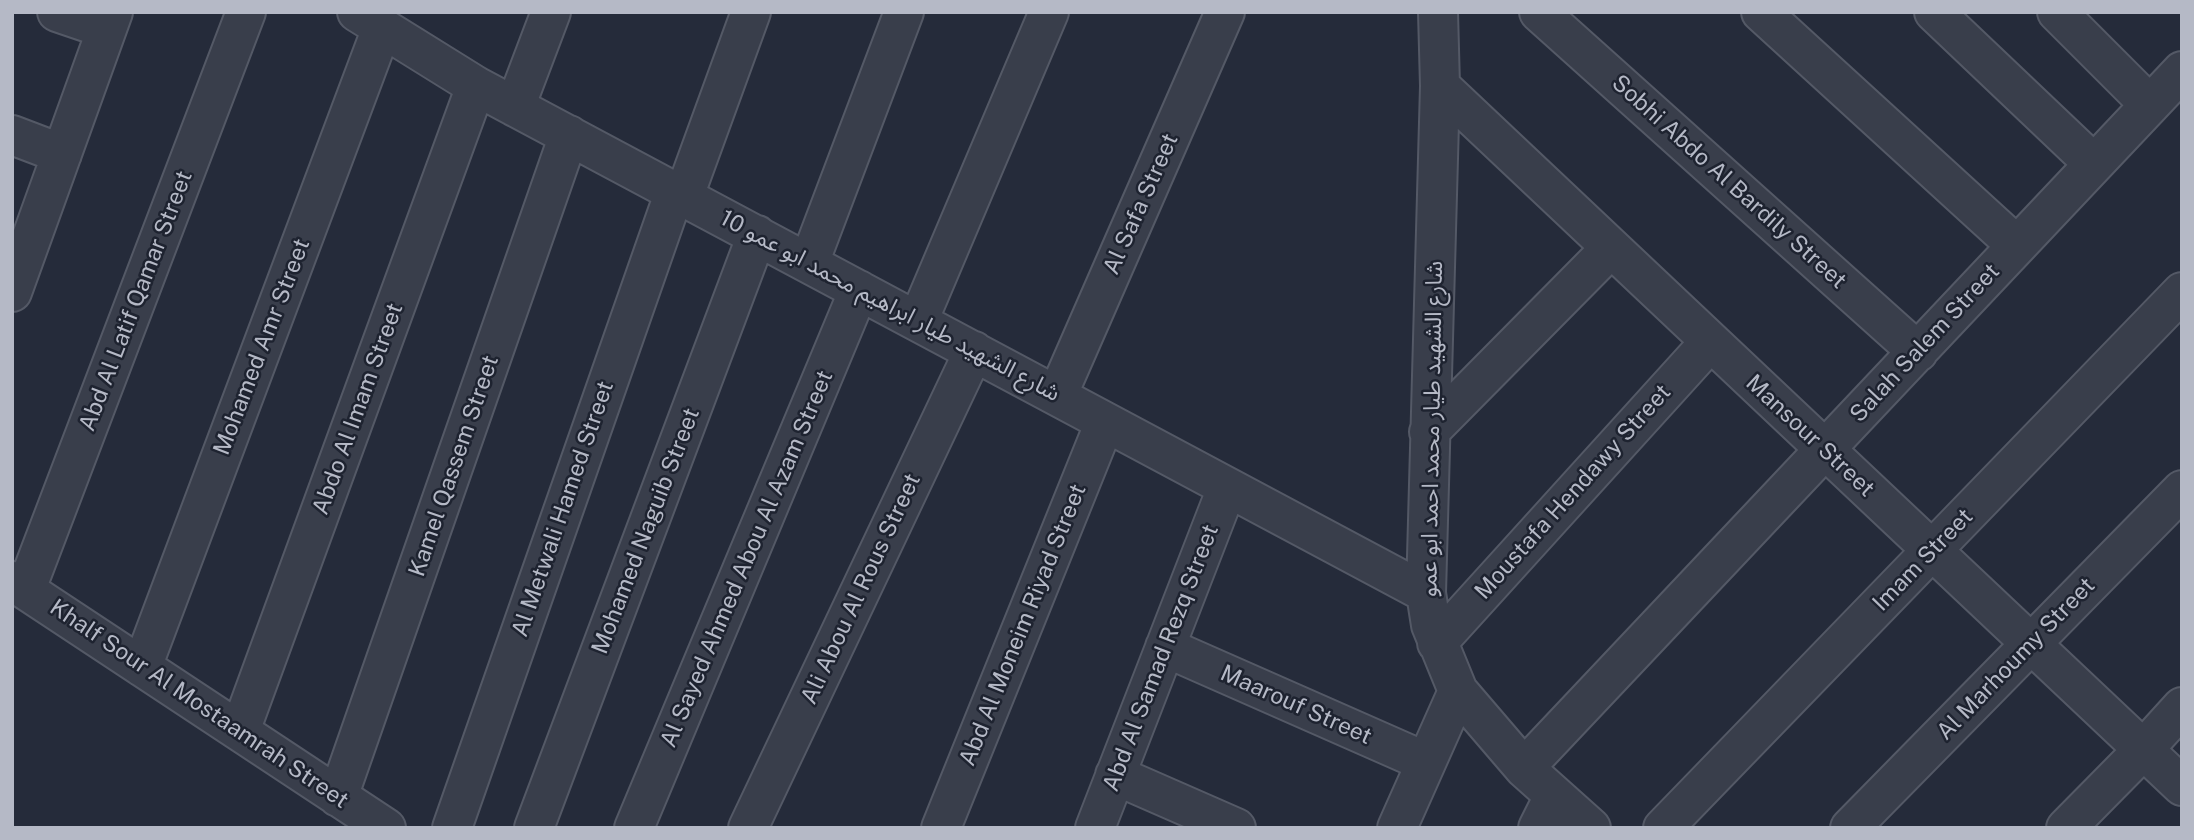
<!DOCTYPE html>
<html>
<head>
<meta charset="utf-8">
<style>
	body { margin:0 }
	#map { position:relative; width:2194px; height:840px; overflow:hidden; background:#252b3a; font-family:"Public Sans",sans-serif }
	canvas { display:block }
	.frame { position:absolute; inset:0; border:14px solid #b5b9c6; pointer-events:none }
</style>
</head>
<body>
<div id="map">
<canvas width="2194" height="840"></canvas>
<div class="frame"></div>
</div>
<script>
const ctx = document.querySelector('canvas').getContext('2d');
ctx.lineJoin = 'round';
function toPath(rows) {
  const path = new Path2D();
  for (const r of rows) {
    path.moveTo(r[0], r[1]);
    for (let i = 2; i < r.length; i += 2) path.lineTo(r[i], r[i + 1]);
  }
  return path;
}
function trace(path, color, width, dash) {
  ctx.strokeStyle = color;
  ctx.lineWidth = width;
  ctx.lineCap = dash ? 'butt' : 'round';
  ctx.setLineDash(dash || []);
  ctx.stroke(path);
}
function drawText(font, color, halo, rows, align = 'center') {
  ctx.font = font + ' "Public Sans","Noto Sans Arabic",sans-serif';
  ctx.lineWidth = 5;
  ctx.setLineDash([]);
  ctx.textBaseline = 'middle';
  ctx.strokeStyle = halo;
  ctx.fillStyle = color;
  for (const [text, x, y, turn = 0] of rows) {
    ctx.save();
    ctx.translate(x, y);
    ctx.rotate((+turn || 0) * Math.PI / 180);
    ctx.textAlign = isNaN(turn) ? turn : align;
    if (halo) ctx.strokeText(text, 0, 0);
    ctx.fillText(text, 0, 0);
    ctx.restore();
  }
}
const minor = toPath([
	[57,12,107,29],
	[357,12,476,86,1426,593],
	[1438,12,1440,86,1426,593,1431,625,1458,691,1524,768,1591,828],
	[1539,12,1918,352],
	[1761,12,2016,245],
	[1934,12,2094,164],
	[2057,12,2150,105],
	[1440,86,2182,786],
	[515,107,551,12],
	[12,135,62,154],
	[684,196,751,12],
	[809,263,904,12],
	[12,292,113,12],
	[918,321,1049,12],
	[1057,396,1225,12],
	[1429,432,1611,248],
	[12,581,386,828],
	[26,589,246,12],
	[1437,643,1710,342],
	[1165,647,1426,762],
	[142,667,382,28],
	[240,731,476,86],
	[1524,768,2182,71],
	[1115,775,1236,828],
	[338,797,569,135],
	[452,828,675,191],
	[534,828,757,235],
	[634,828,859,290],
	[748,828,974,351],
	[941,828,1105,422],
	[1095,828,1227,488],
	[1397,828,1458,691],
	[1538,828,1554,796],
	[1663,828,2182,292],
	[1850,828,2182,490],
	[2066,828,2142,751,2182,707]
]);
trace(minor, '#545966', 42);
trace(minor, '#393e4b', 38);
drawText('23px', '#b5b9c6', '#1e2330', [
	["Sobhi Abdo Al Bardily Street",1729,182,42],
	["Al Safa Street",1141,204,-66],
	["Abd Al Latif Qamar Street",136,301,-69],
	["شارع الشهيد طيار ابراهيم محمد ابو عمو 10",890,306,28],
	["Salah Salem Street",1925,343,-47],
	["Mohamed Amr Street",262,347,-69],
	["Abdo Al Imam Street",358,409,-70],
	["شارع الشهيد طيار محمد احمد ابو عمو",1432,429,-89],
	["Mansour Street",1810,436,43],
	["Kamel Qassem Street",454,466,-71],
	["Moustafa Hendawy Street",1573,492,-48],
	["Al Metwali Hamed Street",563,509,-71],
	["Mohamed Naguib Street",646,531,-69],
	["Al Sayed Ahmed Abou Al Azam Street",747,559,-67],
	["Imam Street",1923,560,-46],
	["Ali Abou Al Rous Street",861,589,-65],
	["Abd Al Moneim Riyad Street",1023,625,-68],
	["Abd Al Samad Rezq Street",1161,658,-69],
	["Al Marhoumy Street",2016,659,-46],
	["Khalf Sour Al Mostaamrah Street",199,704,34],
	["Maarouf Street",1296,705,24]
]);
</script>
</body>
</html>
